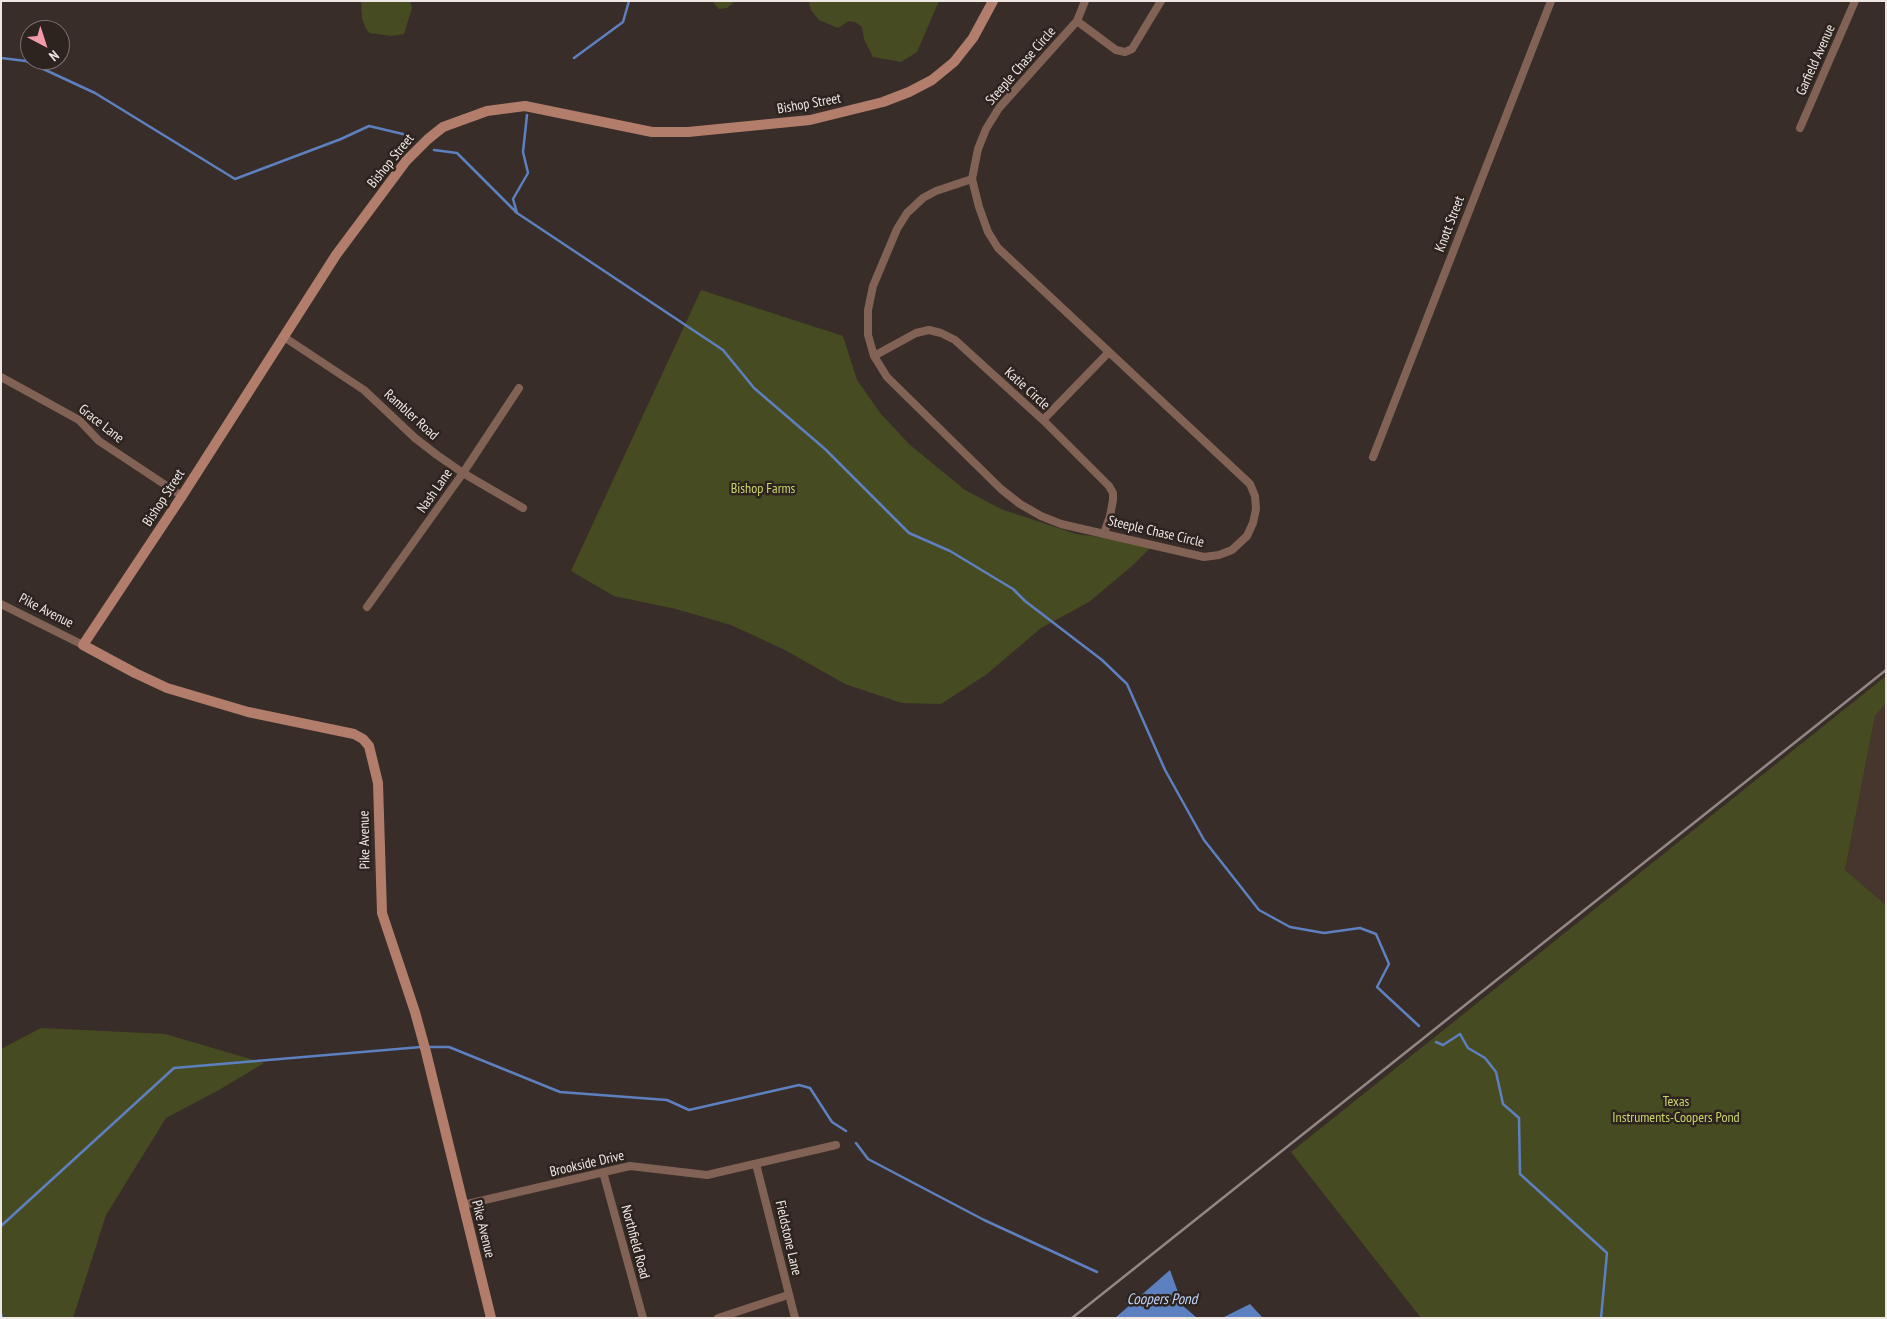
<!DOCTYPE html>
<html>
<head>
<meta charset="utf-8">
<style>
	body { margin:0 }
	#map { position:relative; width:1887px; height:1319px; overflow:hidden; background:#382d28; font-family:"PT Sans Narrow",sans-serif }
	canvas { display:block }
	.frame { position:absolute; inset:0; border:2px solid #eee7e4; pointer-events:none }
	.north { position:absolute; left:20px; top:20px; width:50px; height:50px; box-sizing:border-box; background:#2d231f; border:1px solid #7a716e; border-radius:50%; rotate:140deg; font-size:14px; font-weight:700; line-height:20px; text-align:center; color:#eee7e4 }
	.north::after { content:''; display:block; margin:auto; width:18px; height:22px; background:#f39aa9; clip-path:polygon(50% 0,100% 100%,50% 72%,0 100%) }
</style>
</head>
<body>
<div id="map">
<canvas width="1887" height="1319"></canvas>
<div class="frame"></div>
<div class="north">N</div>
</div>
<script>
const ctx = document.querySelector('canvas').getContext('2d');
ctx.lineJoin = 'round';
function fill(path, color) {
  ctx.fillStyle = color;
  ctx.fill(path, 'evenodd');
}
function toPath(rows) {
  const path = new Path2D();
  for (const r of rows) {
    path.moveTo(r[0], r[1]);
    for (let i = 2; i < r.length; i += 2) path.lineTo(r[i], r[i + 1]);
  }
  return path;
}
function trace(path, color, width, dash) {
  ctx.strokeStyle = color;
  ctx.lineWidth = width;
  ctx.lineCap = dash ? 'butt' : 'round';
  ctx.setLineDash(dash || []);
  ctx.stroke(path);
}
function drawText(font, color, halo, rows, align = 'center') {
  ctx.font = font + ' "PT Sans Narrow",sans-serif';
  ctx.lineWidth = 5;
  ctx.setLineDash([]);
  ctx.textBaseline = 'middle';
  ctx.strokeStyle = halo;
  ctx.fillStyle = color;
  for (const [text, x, y, turn = 0] of rows) {
    ctx.save();
    ctx.translate(x, y);
    ctx.rotate((+turn || 0) * Math.PI / 180);
    ctx.textAlign = isNaN(turn) ? turn : align;
    if (halo) ctx.strokeText(text, 0, 0);
    ctx.fillText(text, 0, 0);
    ctx.restore();
  }
}
fill(toPath([
	[1886,703,1886,905,1845,870,1875,716]
]), '#46362e');
fill(toPath([
	[361,1,410,1,412,8,404,34,392,36,370,33,366,29,362,18],
	[712,1,735,1,727,8,719,9],
	[811,1,939,1,917,52,901,62,873,57,864,39,862,27,855,22,849,21,838,28,819,20,811,10,809,3],
	[701,290,843,336,857,380,881,414,910,445,965,490,1001,509,1076,534,1154,544,1132,566,1089,602,1041,628,987,674,941,704,902,703,845,684,785,650,731,625,676,609,614,596,571,571],
	[1886,676,1886,703,1875,716,1845,870,1886,905,1886,1318,1421,1318,1291,1152],
	[41,1028,165,1034,264,1063,219,1090,166,1118,106,1215,73,1318,1,1318,1,1049]
]), '#474b21');
fill(toPath([
	[1170,1270,1183,1306,1196,1317,1201,1318,1115,1318],
	[1250,1304,1263,1318,1222,1318]
]), '#5d80c0');
trace(toPath([
	[1,58,26,61,95,93,235,179,341,139,369,126,407,135],
	[574,58,623,22,629,1],
	[434,150,457,153,517,213,723,350,754,388,825,449,909,533,950,551,1013,589,1025,601,1102,660,1127,684,1165,770,1204,840,1259,910,1290,927,1324,933,1360,928,1376,934,1389,964,1377,987,1419,1026],
	[517,213,513,199,528,173,523,152,527,115],
	[1436,1042,1443,1045,1460,1034,1468,1048,1485,1058,1496,1072,1503,1104,1519,1118,1520,1174,1607,1253,1601,1318],
	[429,1047,449,1047,560,1092,667,1100,689,1110,799,1085,810,1088,832,1122,846,1131],
	[856,1143,868,1159,984,1220,1097,1272],
	[1,1226,174,1068,421,1047],
	[1127,1303,1132,1307],
	[1,1314,2,1318]
]), '#5d80c0', 2.5);
trace(toPath([
	[1077,21,1116,50,1125,52,1132,49,1161,1],
	[1800,128,1855,1],
	[972,179,979,207,988,232,998,248,1250,484,1255,496,1256,509,1253,523,1247,536,1232,550,1219,555,1204,557,1061,524,1041,516,1020,504,1001,489,887,377,874,356,868,335,868,310,873,286,897,229,907,213,923,198,936,191,972,179],
	[972,179,978,149,986,129,999,108,1077,21,1085,1],
	[284,337,364,390,415,438,437,455,463,473,523,508],
	[874,356,916,333,929,330,941,333,955,340,1043,420,1109,486,1113,493,1113,500,1110,516,1104,533],
	[1,377,79,420,99,441,182,496],
	[1043,420,1109,352],
	[1373,457,1551,1],
	[1,604,83,645],
	[367,607,463,473,519,388],
	[756,1164,795,1318],
	[603,1172,643,1318],
	[463,1205,630,1166,707,1175,836,1145],
	[718,1318,788,1295]
]), '#836256', 8);
trace(toPath([
	[491,1318,426,1052,415,1012,382,913,378,783,369,746,363,739,354,734,248,712,167,688,135,673,83,645,182,496,336,255,406,161,428,139,443,127,487,111,525,106,652,132,688,132,810,120,883,102,909,92,932,80,954,62,973,38,993,1]
]), '#b27e6b', 10);
trace(toPath([
	[1072,1318,1886,670]
]), '#918884', 2.5);
drawText('14px', '#eee7e4', '#2d231f', [
	["Garfield Avenue",1816,60,-66],
	["Steeple Chase Circle",1021,66,-49],
	["Bishop Street",809,104,-10],
	["Bishop Street",391,161,-51],
	["Knott Street",1450,224,-69],
	["Katie Circle",1027,389,42],
	["Rambler Road",411,415,42],
	["Grace Lane",101,424,38],
	["Nash Lane",435,491,-55],
	["Bishop Street",164,498,-57],
	["Steeple Chase Circle",1156,532,13],
	["Pike Avenue",46,611,27],
	["Pike Avenue",365,840,-91],
	["Brookside Drive",587,1164,-13],
	["Pike Avenue",483,1229,76],
	["Fieldstone Lane",788,1238,77],
	["Northfield Road",635,1242,75]
]);
drawText('14px', '#cbd769', '#2d231f', [
	["Bishop Farms",763,489],
	["Texas",1676,1102],
	["Instruments-Coopers Pond",1676,1118]
]);
drawText('italic 15px', '#c2d6f9', '#2d231f', [
	["Coopers Pond",1162,1300]
]);
</script>
</body>
</html>
